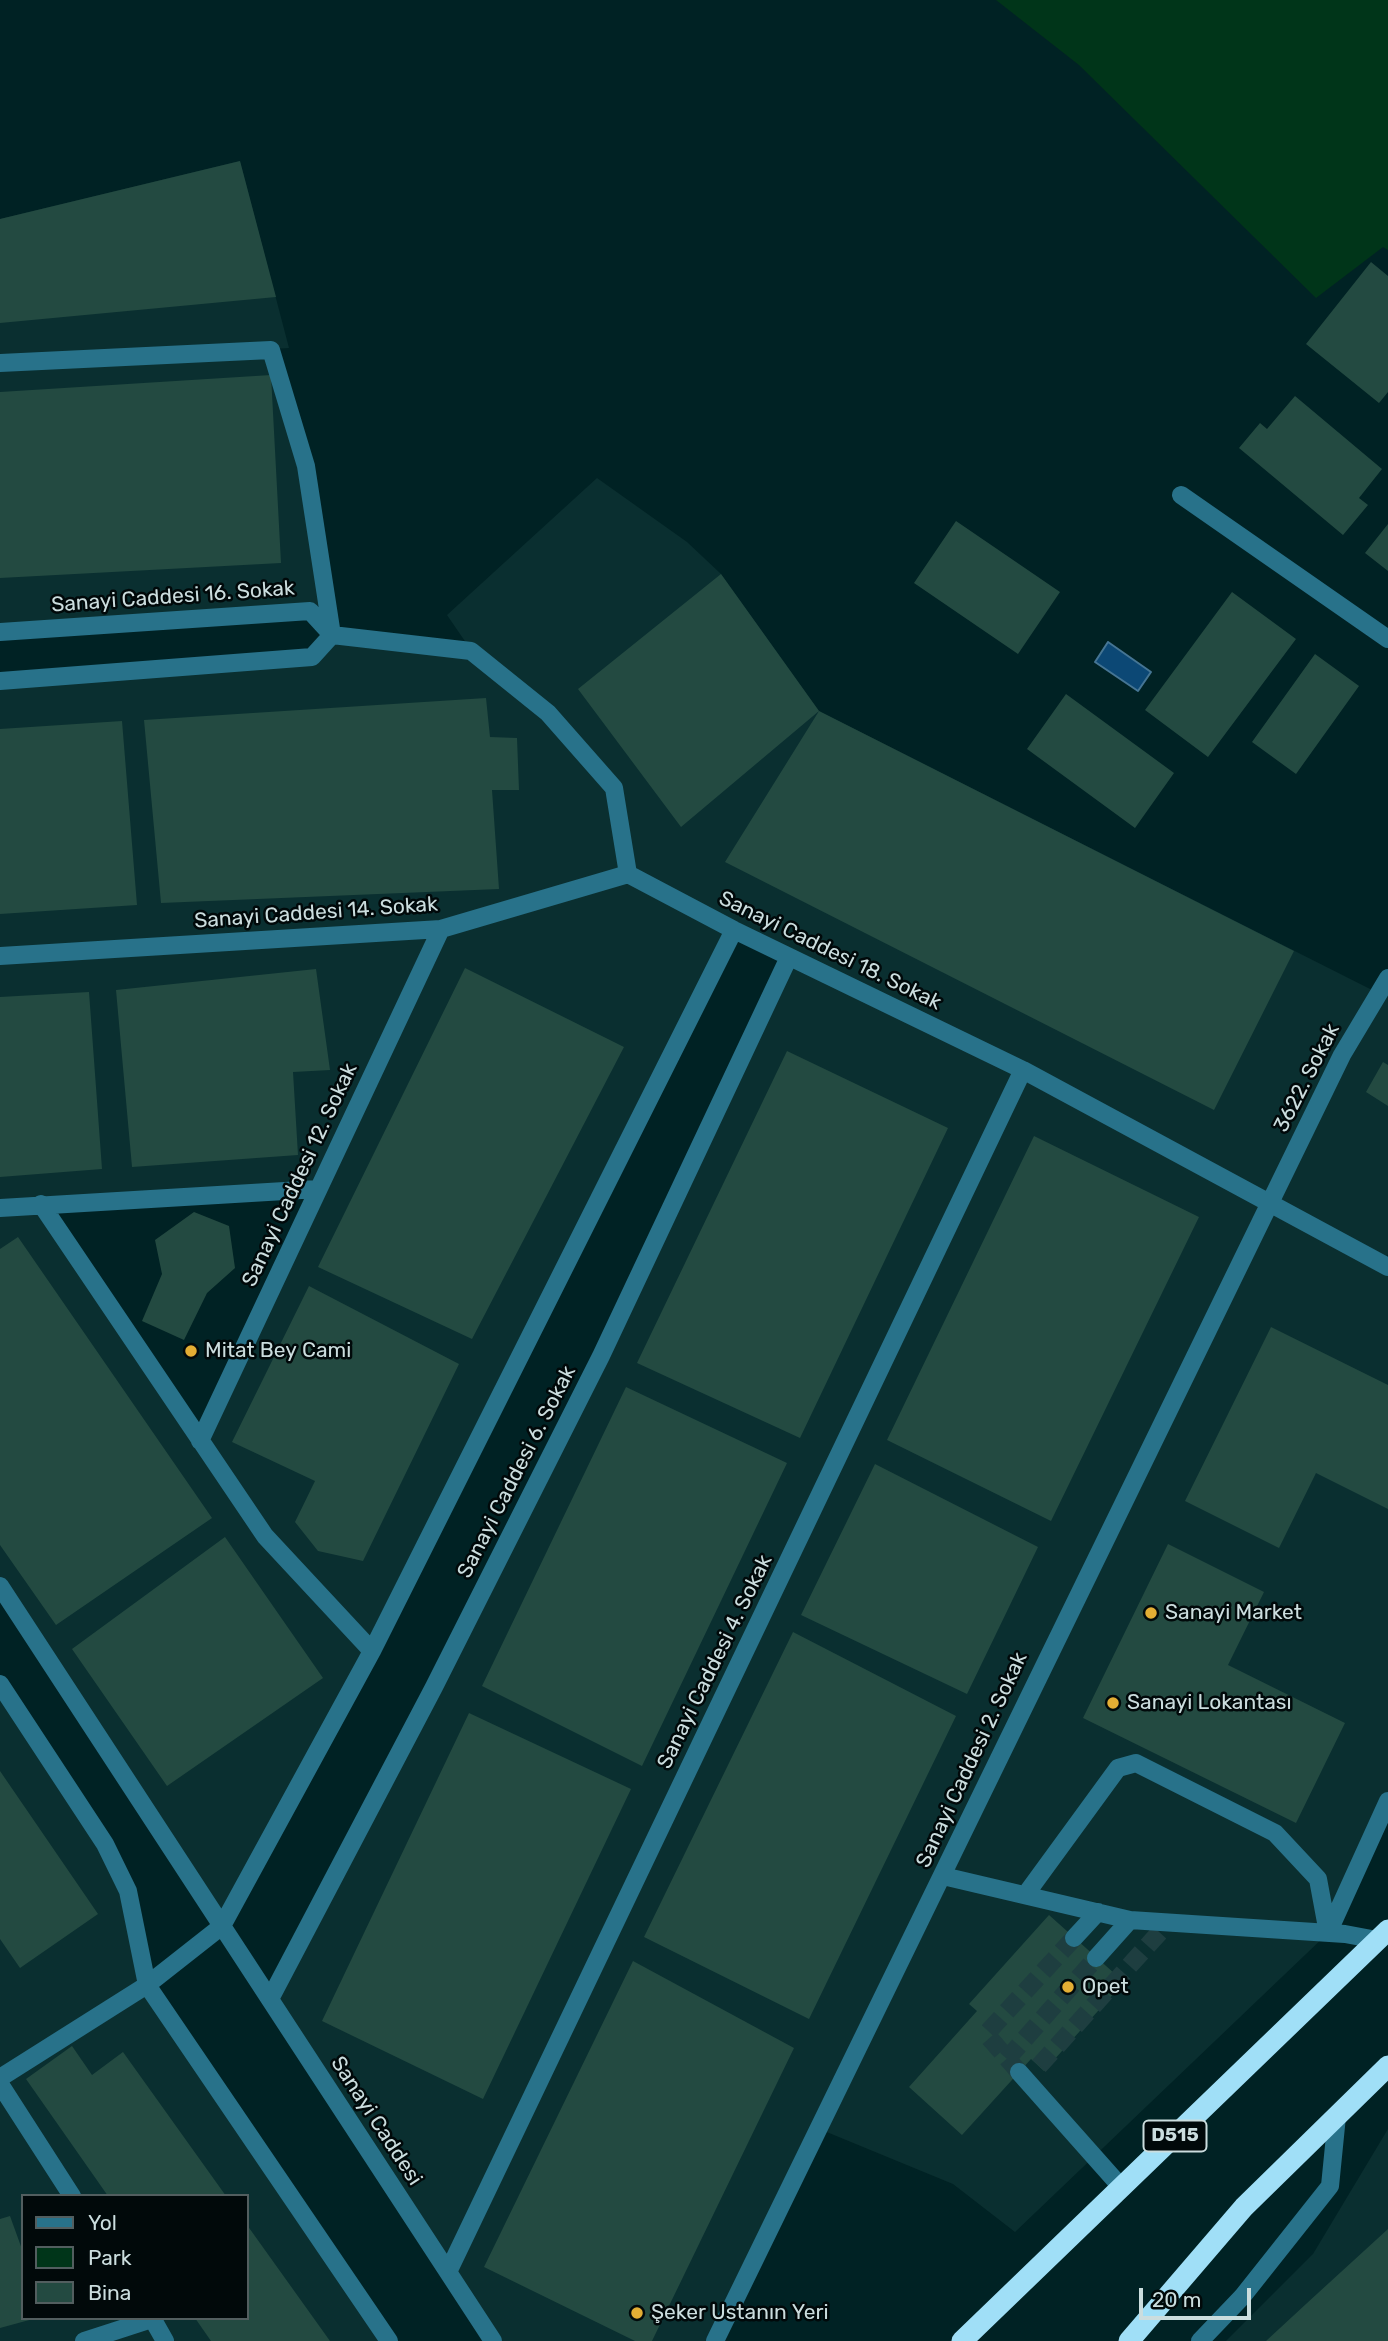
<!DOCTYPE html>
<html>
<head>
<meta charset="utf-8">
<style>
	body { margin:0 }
	#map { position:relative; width:1388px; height:2341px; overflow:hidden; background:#002224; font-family:Rubik,sans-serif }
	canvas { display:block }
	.legend { position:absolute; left:21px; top:2194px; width:228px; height:126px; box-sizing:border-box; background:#01090a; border:2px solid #525e5f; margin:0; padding:9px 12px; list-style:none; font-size:21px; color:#cbddde }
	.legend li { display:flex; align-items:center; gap:14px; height:35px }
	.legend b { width:35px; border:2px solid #525e5f }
	.scale { position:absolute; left:1139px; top:2288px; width:112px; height:32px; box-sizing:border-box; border:4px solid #cbddde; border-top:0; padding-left:9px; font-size:21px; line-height:24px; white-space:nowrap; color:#cbddde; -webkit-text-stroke:5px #01090a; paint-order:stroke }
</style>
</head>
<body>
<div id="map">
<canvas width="1388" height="2341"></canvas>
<ul class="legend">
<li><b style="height:9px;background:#28728a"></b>Yol</li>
<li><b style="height:19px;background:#003519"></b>Park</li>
<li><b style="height:19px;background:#234a41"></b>Bina</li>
</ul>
<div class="scale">20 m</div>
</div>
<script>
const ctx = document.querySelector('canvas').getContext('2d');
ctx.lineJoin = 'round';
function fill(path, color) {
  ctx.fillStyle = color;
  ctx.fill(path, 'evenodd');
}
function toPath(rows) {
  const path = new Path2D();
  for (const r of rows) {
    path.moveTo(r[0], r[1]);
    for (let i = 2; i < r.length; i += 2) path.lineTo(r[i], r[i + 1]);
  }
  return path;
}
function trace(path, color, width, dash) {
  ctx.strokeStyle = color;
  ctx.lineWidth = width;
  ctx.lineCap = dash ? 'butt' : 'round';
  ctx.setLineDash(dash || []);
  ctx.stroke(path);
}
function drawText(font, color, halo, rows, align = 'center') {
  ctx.font = font + ' Rubik,sans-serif';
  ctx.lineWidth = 5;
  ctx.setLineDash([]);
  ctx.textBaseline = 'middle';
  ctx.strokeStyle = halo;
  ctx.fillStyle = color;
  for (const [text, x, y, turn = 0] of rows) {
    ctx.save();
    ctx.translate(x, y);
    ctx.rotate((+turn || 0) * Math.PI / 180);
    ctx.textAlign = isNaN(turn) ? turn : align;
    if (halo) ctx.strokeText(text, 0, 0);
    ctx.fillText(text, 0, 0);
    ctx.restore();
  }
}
fill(toPath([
	[240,161,289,348,272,349,306,466,333,635,471,650,447,615,597,478,687,542,721,574,819,711,1378,993,1388,978,1388,1254,1383,1264,1388,1267,1388,1811,1328,1933,1015,2232,953,2184,817,2128,713,2341,493,2341,270,1999,434,1687,789,958,734,930,222,1926,0,1586,0,681,312,657,332,635,310,611,0,632,0,219],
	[318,1189,200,1441,42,1204],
	[0,1684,105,1844,147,1985,389,2341,0,2341],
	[23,2196,247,2196,247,2318,23,2318],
	[1388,2129,1388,2341,1226,2341,1313,2254]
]), '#0a2f30');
fill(toPath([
	[996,0,1388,0,1388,250,1383,247,1316,298,1079,65]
]), '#003519');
const water = toPath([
	[1108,642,1151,672,1138,691,1095,662,1108,642]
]);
fill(water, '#0c4875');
trace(water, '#457594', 2);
fill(toPath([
	[240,161,276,297,0,323,0,219],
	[1371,262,1388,276,1388,392,1379,403,1306,344],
	[271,375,281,563,0,578,0,392],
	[1295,396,1382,469,1359,498,1368,505,1343,535,1239,448,1260,423,1267,429],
	[956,521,1060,592,1018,654,914,583],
	[1388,524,1388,571,1365,553],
	[721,574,819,711,681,827,578,689],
	[1232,592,1296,639,1208,757,1145,710],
	[1315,654,1359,686,1296,774,1252,742],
	[1066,694,1174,773,1135,828,1027,749],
	[486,698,490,737,517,738,519,790,492,790,499,889,161,903,144,720],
	[819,711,1294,951,1214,1110,725,862],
	[122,721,137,905,0,914,0,729],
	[465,968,624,1047,472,1339,318,1267],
	[316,969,330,1070,293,1072,298,1155,132,1167,116,990],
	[89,992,102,1169,0,1177,0,997],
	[787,1051,948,1128,800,1438,637,1363],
	[1383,1062,1388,1065,1388,1106,1366,1092],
	[1034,1136,1199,1217,1051,1521,887,1440],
	[194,1212,229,1226,235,1268,207,1293,184,1340,142,1321,162,1274,155,1240],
	[18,1237,212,1518,56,1625,0,1545,0,1249],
	[309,1286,459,1364,363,1561,318,1551,295,1522,315,1481,232,1442],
	[1271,1327,1388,1385,1388,1509,1316,1473,1279,1548,1185,1501],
	[626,1387,787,1463,642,1766,482,1686],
	[875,1464,1038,1547,967,1694,801,1615],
	[225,1537,323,1678,167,1786,72,1649],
	[1168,1544,1264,1592,1228,1665,1345,1723,1296,1823,1083,1718],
	[793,1632,956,1716,809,2019,644,1937],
	[469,1713,631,1789,483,2099,322,2021],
	[0,1771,98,1914,20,1968,0,1939],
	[1049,1915,1124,1982,1044,2071,1031,2059,962,2135,909,2087,977,2011,969,2004],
	[633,1961,794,2048,652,2341,635,2341,484,2267],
	[72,2046,92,2075,123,2052,226,2196,108,2196,26,2079],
	[10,2216,23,2252,23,2318,33,2319,0,2328,0,2219],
	[247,2225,330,2341,211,2341,195,2318,247,2318],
	[1388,2229,1388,2341,1266,2341,1306,2304]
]), '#234a41');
trace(toPath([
	[1007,2059,1096,1958],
	[1039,2066,1168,1923],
	[1019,2072,986,2034,1074,1938]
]), '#1e3e40', 18, [18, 9]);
trace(toPath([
	[0,363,271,350,306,466,332,635],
	[1181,495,1388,639],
	[0,632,310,611,332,635],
	[332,635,471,651,548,713,614,788,628,874,734,930,1023,1070,1388,1267],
	[0,681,312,657,332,635],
	[0,956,441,929,628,874],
	[41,1204,265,1536,372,1651],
	[0,1208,318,1189],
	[200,1441,441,929],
	[0,1586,493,2341],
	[0,1684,105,1844,128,1891,147,1985,389,2341],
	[943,1876,1130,1920,1345,1934,1377,1940],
	[1026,1894,1118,1768,1136,1763,1275,1833,1318,1879,1328,1933],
	[1328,1933,1388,1801],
	[1074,1938,1098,1912],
	[1096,1958,1130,1920],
	[270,1999,434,1687,601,1356,789,957],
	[1019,2072,1122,2188],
	[0,2078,147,1985,222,1926,372,1651,734,930],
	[0,2084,72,2196],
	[448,2272,1023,1070],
	[152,2318,165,2341],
	[84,2341,152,2319],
	[715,2341,1342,1055,1388,978],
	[1200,2341,1242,2297,1330,2186,1337,2116]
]), '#28728a', 18);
trace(toPath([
	[962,2341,1388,1930],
	[1129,2341,1244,2207,1388,2066]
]), '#a0dff7', 21);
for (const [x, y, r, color] of [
	[191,1351,7,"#e3ae34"],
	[1151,1613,7,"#e3ae34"],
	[1113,1703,7,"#e3ae34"],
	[1068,1987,7,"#e3ae34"],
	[637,2313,7,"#e3ae34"]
]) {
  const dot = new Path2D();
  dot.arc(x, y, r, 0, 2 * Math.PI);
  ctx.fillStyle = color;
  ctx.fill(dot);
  trace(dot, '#01090a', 2.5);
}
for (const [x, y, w] of [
	[1175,2136,63]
]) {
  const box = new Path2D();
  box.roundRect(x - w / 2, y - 15.5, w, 31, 5);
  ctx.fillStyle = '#01090a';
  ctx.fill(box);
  trace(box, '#cbddde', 2);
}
drawText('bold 19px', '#cbddde', null, [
	["D515",1175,2136]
]);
drawText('21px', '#cbddde', '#01090a', [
	["Sanayi Caddesi 16. Sokak",173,597,-4],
	["Sanayi Caddesi 14. Sokak",316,913,-4],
	["Sanayi Caddesi 18. Sokak",830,951,26],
	["3622. Sokak",1307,1078,-63],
	["Sanayi Caddesi 12. Sokak",300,1175,-65],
	["Sanayi Caddesi 6. Sokak",517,1472,-63],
	["Sanayi Caddesi 4. Sokak",715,1662,-64],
	["Sanayi Caddesi 2. Sokak",972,1760,-65],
	["Sanayi Caddesi",376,2121,57]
]);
drawText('21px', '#cbddde', '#01090a', [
	["Mitat Bey Cami",205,1351],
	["Sanayi Market",1165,1613],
	["Sanayi Lokantası",1127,1703],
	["Opet",1082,1987],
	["Şeker Ustanın Yeri",651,2313]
], 'left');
</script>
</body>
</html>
